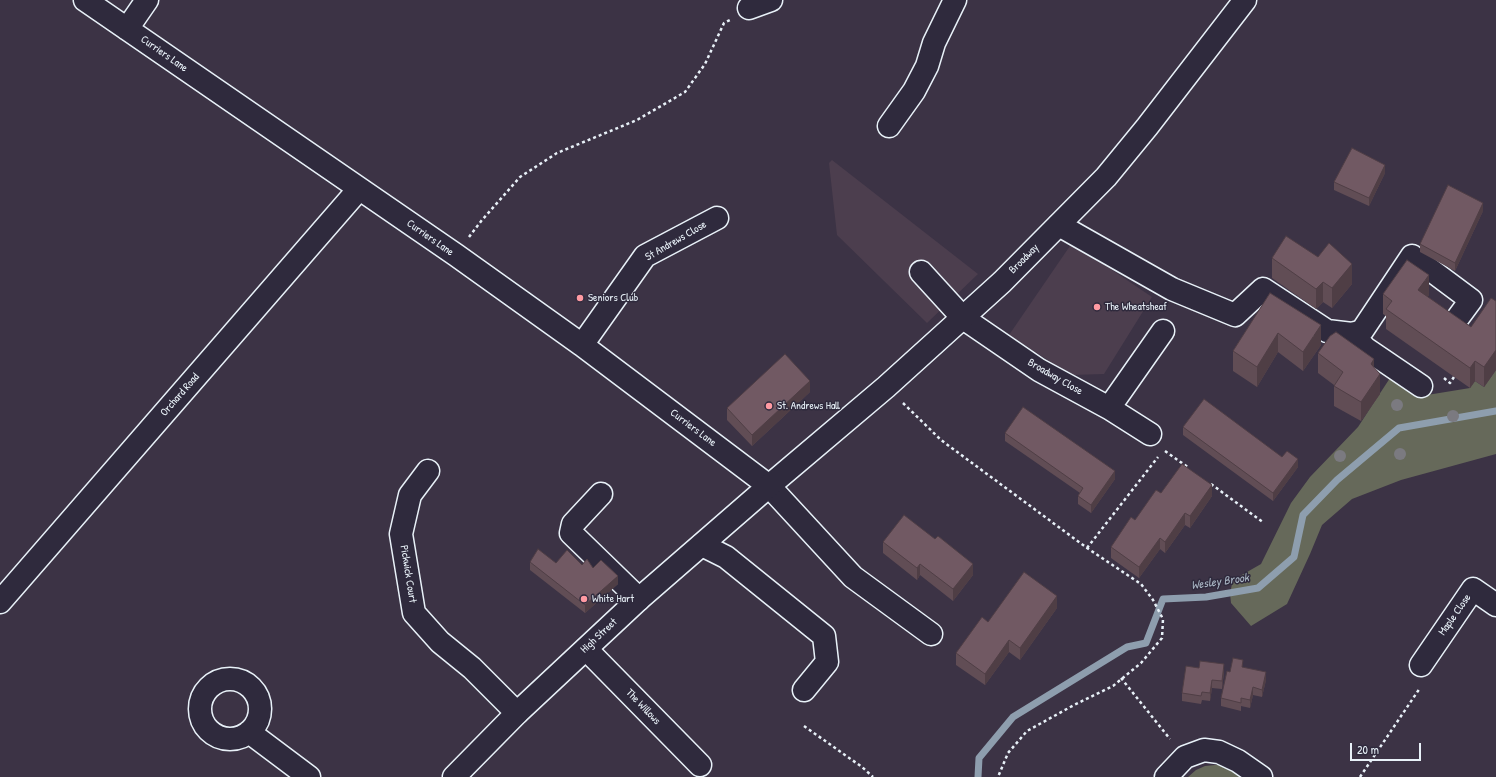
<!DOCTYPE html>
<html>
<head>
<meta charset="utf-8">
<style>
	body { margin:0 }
	#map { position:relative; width:1496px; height:777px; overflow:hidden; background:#3c3345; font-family:"Patrick Hand",sans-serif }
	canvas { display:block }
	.scale { position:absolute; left:1350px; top:743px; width:71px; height:18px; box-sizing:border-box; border:2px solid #e8f1f8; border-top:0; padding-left:5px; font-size:12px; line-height:14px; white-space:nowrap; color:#e8f1f8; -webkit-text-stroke:3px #2f2a3d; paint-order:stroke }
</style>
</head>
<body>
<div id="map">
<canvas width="1496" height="777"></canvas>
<div class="scale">20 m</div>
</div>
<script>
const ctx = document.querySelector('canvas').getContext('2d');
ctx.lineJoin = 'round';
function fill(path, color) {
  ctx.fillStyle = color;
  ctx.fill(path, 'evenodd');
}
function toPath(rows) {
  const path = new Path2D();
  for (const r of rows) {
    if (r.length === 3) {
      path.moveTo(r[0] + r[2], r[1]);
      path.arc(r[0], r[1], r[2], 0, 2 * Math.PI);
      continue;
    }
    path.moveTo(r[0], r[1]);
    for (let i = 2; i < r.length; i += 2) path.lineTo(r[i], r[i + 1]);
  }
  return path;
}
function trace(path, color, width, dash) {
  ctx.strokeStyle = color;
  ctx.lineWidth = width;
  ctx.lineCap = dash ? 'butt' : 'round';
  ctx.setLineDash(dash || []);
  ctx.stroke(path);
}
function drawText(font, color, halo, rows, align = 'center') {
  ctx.font = font + ' "Patrick Hand",sans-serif';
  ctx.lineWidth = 3;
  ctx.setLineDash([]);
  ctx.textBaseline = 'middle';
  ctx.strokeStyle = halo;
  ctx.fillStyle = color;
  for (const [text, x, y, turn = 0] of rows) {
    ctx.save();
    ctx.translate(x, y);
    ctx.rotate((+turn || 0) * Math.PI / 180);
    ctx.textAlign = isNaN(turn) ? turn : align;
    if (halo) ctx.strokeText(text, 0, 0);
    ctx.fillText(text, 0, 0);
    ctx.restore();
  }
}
fill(toPath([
	[832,160,978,274,927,323,837,235,829,163],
	[1072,243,1152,297,1104,374,1071,375,1009,335]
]), '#4c3e4e');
fill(toPath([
	[1496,370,1496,454,1401,480,1352,499,1322,525,1310,554,1287,604,1251,626,1231,603,1230,593,1233,580,1261,564,1291,503,1310,477,1358,427,1390,378,1421,396,1470,388,1475,381,1484,387],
	[1215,765,1225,765,1241,777,1188,777,1196,770,1205,766]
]), '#66695a');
trace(toPath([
	[978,777,979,758,1013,717,1127,647,1146,643,1163,599,1206,597,1258,588,1294,557,1303,515,1337,480,1399,428,1496,411]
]), '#8e9eae', 7);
const minor = toPath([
	[85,0,456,255,582,345,769,486,853,577,931,634],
	[749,8,771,0],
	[127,29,147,0],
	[889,126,914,91,927,66,934,43,955,0],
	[1059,225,1172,289,1235,315,1263,289,1327,331,1352,334,1362,331,1412,256,1471,300,1457,319],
	[921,272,963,318,1039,370,1109,408,1150,434],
	[1352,334,1365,348,1421,386],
	[582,345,645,256,717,218],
	[1109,408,1163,331],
	[428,471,410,495,401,534,414,613,440,642,472,668,517,713],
	[601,494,573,524,571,533,639,599],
	[702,545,726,557,824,636,827,662,804,690],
	[0,602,359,189],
	[586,649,700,765],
	[1421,665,1473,589,1496,605],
	[230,709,30],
	[249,732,309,777],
	[1166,777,1185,757,1204,750,1219,752,1238,761,1261,777]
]);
const major = toPath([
	[454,777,517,713,639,599,769,486,886,387,1002,282,1106,177,1147,127,1245,0]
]);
trace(minor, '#e8f1f8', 25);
trace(major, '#e8f1f8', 25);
trace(toPath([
	[469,237,482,220,520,177,557,153,637,120,685,92,705,64,724,23,730,20],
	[1444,378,1450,383,1454,377],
	[903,403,941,440,1087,548,1141,584,1153,600,1163,619,1162,638,1141,663,1113,686,1074,705,1027,731,1008,753,998,777],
	[1165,451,1189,468],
	[1211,484,1264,523],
	[1087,548,1158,457],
	[1121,678,1170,739],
	[804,726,862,767,873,777],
	[1360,777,1420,688]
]), '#e8f1f8', 2.5, [3, 3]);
trace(minor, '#2f2a3d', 22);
trace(major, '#2f2a3d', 22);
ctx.fillStyle = '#7b7a80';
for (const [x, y] of [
	[1397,405],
	[1453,416],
	[1400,454],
	[1340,456]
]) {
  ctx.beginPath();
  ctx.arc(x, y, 6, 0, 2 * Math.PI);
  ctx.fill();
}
fill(toPath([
	[1385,173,1369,206,1334,190,1334,182],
	[1483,211,1455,271,1420,252,1420,244],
	[1272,258,1352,284,1332,308,1323,302,1316,309,1272,278],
	[1270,293,1321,345,1303,371,1278,352,1257,387,1233,371,1233,351],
	[1383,294,1429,295,1427,297,1471,327,1496,301,1496,370,1484,387,1475,381,1470,388,1386,329,1386,316,1383,314],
	[1318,353,1374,368,1380,394,1361,421,1334,406,1334,385,1318,373],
	[810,392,752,446,727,420,727,408],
	[1183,427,1282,457,1298,467,1273,501,1183,435],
	[1005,433,1115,479,1091,513,1078,504,1078,496,1080,493,1005,441],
	[1161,493,1212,496,1190,528,1185,525,1165,553,1160,549,1139,578,1111,558,1111,547,1135,520],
	[883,542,973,575,953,601,920,575,917,580,883,553],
	[530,562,556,563,582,565,593,568,618,584,585,613,530,570],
	[1057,608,1020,660,1009,652,985,685,956,665,956,653,988,622],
	[1243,667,1266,680,1262,697,1253,695,1250,708,1241,706,1241,711,1221,706,1221,698,1230,672],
	[1224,672,1222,689,1212,688,1210,701,1202,700,1201,704,1182,701,1182,693]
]), '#614d55');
fill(toPath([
	[1385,165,1385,173,1369,206,1369,198],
	[1483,203,1483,211,1455,271,1455,263],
	[1352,264,1352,284,1332,308,1332,288],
	[1429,275,1429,295,1418,310,1418,290],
	[1323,282,1323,302,1316,309,1316,289],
	[1321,325,1321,345,1303,371,1303,352],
	[1278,333,1278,352,1257,387,1257,367],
	[1496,350,1496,370,1484,387,1484,367],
	[1374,359,1374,379,1371,364],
	[1475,361,1475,381,1470,388,1470,368],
	[1380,374,1380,394,1361,421,1361,402],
	[810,381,810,392,752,446,752,435],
	[1298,459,1298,467,1273,501,1273,493],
	[1115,471,1115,479,1091,513,1091,505],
	[1212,485,1212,496,1190,528,1190,516],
	[1185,513,1185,525,1165,553,1165,542],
	[1160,538,1160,549,1139,578,1139,567],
	[920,564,920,575,917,580,917,568],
	[973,564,973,575,953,601,953,589],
	[618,576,618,584,585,613,585,605],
	[1057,596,1057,608,1020,660,1020,648],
	[1009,640,1009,652,985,685,985,674],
	[1224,664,1224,672,1222,689,1222,681],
	[1266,672,1266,680,1262,697,1262,690],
	[1212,680,1212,688,1210,701,1210,693],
	[1253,687,1253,695,1250,708,1250,700]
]), '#4f3e45');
const building = toPath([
	[1352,148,1385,165,1369,198,1334,182,1352,148],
	[1448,185,1483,203,1455,263,1420,244,1448,185],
	[1286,236,1318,257,1329,243,1352,264,1332,288,1323,282,1316,289,1272,258,1286,236],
	[1407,260,1429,275,1418,290,1471,327,1491,298,1496,301,1496,350,1484,367,1475,361,1470,368,1386,309,1392,301,1383,294,1407,260],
	[1270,293,1321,325,1303,352,1278,333,1257,367,1233,351,1270,293],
	[1336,332,1374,359,1371,364,1380,374,1361,402,1334,386,1343,372,1318,353,1330,336,1336,332],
	[785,354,810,381,752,435,727,408,785,354],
	[1204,399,1282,457,1287,451,1298,459,1273,493,1183,427,1204,399],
	[1023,407,1115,471,1091,505,1078,496,1083,488,1005,433,1023,407],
	[1182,464,1212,485,1190,516,1185,513,1165,542,1160,538,1139,567,1111,547,1131,517,1135,520,1156,490,1161,493,1182,464],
	[904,515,935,539,938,536,973,564,953,589,920,564,917,568,883,542,904,515],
	[538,549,556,563,567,550,582,565,587,559,593,568,601,560,618,576,585,605,530,562,538,549],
	[1024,572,1057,596,1020,648,1009,640,985,674,956,653,982,617,988,622,1024,572],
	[1233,658,1243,660,1242,667,1266,672,1262,690,1253,687,1250,700,1241,698,1241,703,1221,698,1227,671,1230,672,1233,658],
	[1200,661,1224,664,1222,681,1212,680,1210,693,1202,692,1201,696,1182,693,1186,666,1199,668,1200,661]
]);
fill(building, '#715963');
trace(building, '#4f3e45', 1);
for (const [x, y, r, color] of [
	[580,298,4,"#ff9aa2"],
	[1097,307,4,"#ff9aa2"],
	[769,406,4,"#ff9aa2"],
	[584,599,4,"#ff9aa2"]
]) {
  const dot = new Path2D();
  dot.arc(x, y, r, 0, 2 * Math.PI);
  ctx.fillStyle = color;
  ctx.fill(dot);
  trace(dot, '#2f2a3d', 1.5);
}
drawText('11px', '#e8f1f8', '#2f2a3d', [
	["Curriers Lane",164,54,35],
	["Curriers Lane",430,238,35],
	["St Andrews Close",676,241,-30],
	["Broadway",1024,259,-45],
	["Broadway Close",1055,377,30],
	["Orchard Road",180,395,-49],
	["Curriers Lane",693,428,37],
	["Pickwick Court",408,574,81],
	["Maple Close",1455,615,-55],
	["High Street",599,636,-43],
	["The Willows",643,707,46]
]);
drawText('11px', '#e8f1f8', '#2f2a3d', [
	["Seniors Club",588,298],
	["The Wheatsheaf",1105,307],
	["St. Andrews Hall",777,406],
	["White Hart",592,599]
], 'left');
drawText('italic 12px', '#acb9c7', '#2f2a3d', [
	["Wesley Brook",1220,582,-8]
]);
</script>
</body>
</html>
